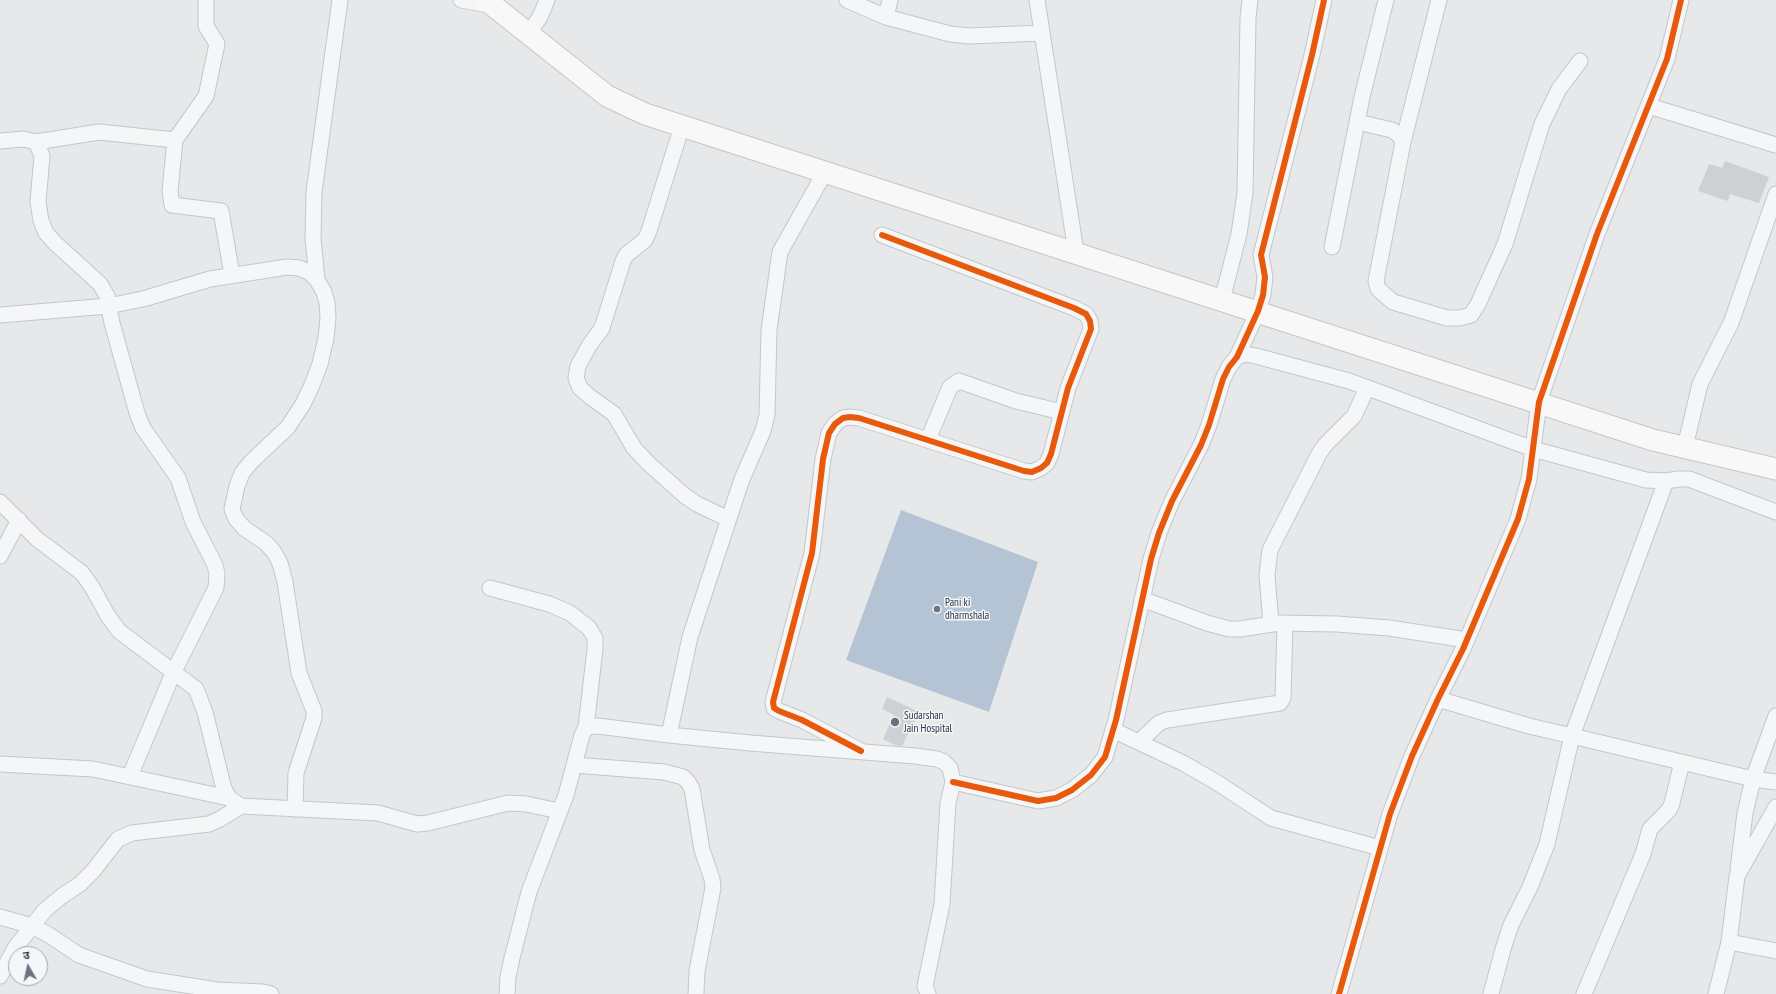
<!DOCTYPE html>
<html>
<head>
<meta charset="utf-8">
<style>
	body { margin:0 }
	#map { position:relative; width:1776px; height:994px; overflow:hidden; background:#e6e8ea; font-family:"PT Sans Narrow","Noto Sans Devanagari",sans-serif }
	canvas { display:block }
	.north { position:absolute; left:8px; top:946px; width:40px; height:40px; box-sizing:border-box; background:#f4f6f9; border:1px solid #a4a8b1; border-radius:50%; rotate:351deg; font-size:11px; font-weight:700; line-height:16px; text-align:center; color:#2b3445 }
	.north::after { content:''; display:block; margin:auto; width:14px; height:18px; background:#6c737f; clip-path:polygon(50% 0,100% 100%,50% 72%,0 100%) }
</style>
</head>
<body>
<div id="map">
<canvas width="1776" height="994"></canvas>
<div class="north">उ</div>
</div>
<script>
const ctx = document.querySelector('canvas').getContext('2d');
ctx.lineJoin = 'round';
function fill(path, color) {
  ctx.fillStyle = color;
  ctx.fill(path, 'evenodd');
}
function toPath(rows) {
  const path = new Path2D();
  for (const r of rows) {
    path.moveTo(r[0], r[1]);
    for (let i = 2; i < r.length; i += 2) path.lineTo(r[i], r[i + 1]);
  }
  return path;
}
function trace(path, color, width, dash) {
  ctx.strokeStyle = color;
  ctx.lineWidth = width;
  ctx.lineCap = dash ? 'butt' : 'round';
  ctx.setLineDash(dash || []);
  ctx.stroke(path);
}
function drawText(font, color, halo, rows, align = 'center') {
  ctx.font = font + ' "PT Sans Narrow",sans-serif';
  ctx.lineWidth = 3;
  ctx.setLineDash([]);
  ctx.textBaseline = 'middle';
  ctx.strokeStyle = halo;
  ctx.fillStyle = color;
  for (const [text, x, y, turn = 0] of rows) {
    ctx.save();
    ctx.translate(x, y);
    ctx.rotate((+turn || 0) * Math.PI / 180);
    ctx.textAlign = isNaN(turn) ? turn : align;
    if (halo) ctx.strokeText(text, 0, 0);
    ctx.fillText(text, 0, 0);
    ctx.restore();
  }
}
fill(toPath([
	[901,510,1038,562,989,712,846,660]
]), '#b4c4d5');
fill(toPath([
	[1725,161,1769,177,1759,203,1730,194,1728,201,1698,191,1709,164,1722,168],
	[887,697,919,712,902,746,895,745,883,739,894,715,882,709]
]), '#ced0d3');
const street = toPath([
	[461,0,494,6],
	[847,0,886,17,950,34,969,36,1042,33],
	[1037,0,1076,252],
	[886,17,890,0],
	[528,34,540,17,547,0],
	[1649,106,1776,145],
	[1357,122,1392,130,1399,135,1403,142,1376,281,1378,289,1393,302,1447,318,1460,318,1471,315,1478,304,1505,244,1542,124,1559,89,1580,61],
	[682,126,649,231,645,240,626,255,623,261,602,328,589,346,578,366,576,378,580,388,589,396,614,414,634,448,648,463,685,496,697,504,728,519],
	[175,140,170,191,172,205,221,211,232,275],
	[0,141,23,139,36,142,42,156,38,202,41,221,46,233,55,243,100,284,107,296,112,323,137,413,143,428,178,478,193,522,215,565,217,574,216,588,174,671,130,776],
	[36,142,99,132,175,140,206,96,217,44,206,26,206,0],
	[1403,142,1439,0],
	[1332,247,1362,97,1386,0],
	[317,280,313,239,314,192,340,0],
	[1222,300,1239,234,1245,193,1248,18,1250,0],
	[0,315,108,306,143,299,210,279,287,267,299,268,309,272,317,280,324,292,327,303,328,318,326,338,320,364,312,385,303,404,288,427,251,462,242,473,237,486,232,509,236,519,245,529,266,543,274,552,280,563,285,582,299,673,314,711,314,718,296,773,295,809],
	[1237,357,1246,354,1256,356,1349,381,1533,449,1646,480,1666,481,1679,479,1689,479,1776,512],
	[928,440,950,387,959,381,1016,401,1062,412],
	[1685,447,1700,384,1731,323,1776,194],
	[0,502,37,539,82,573,92,587,108,616,119,631,196,689,205,712,224,789,229,798,241,806,378,813,417,824,428,823,508,803,526,804,559,811],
	[0,556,19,520],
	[490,588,549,604,570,613,589,628,595,638,595,649,586,727,582,735,566,795,529,892,512,958,508,977,507,994],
	[1142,599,1207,623,1229,629,1240,629,1279,623,1337,624,1389,628,1467,640],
	[1271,624,1267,575,1270,550,1320,452,1326,444,1354,416,1367,388],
	[1438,699,1529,726,1572,736,1753,779,1776,782],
	[586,727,598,726,669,735,750,743,915,756,937,759,944,762,950,768,953,782,948,803,942,904,925,986,928,994],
	[1113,730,1183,763,1216,782,1271,818,1380,848],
	[669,735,690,637,742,479,763,431,767,415,769,330,780,252,825,172],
	[1139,742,1159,723,1167,720,1280,703,1283,698,1285,624],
	[861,751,802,720,779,711,774,708,773,702,812,553,823,459,829,433,835,424,843,418,850,417,859,418,1024,471,1032,472,1041,468,1047,463,1051,454,1068,388,1091,329,1090,321,1086,314,1074,308,882,235],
	[0,764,93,769,229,798],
	[574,765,664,772,683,777,688,782,692,789,702,850,712,879,713,888,697,971,696,994],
	[953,782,1038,801,1056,798,1072,790,1091,775,1105,757,1116,720,1151,559,1159,533,1172,501,1201,445,1209,425,1223,379,1229,367,1237,357,1258,311,1263,295,1265,277,1261,255,1312,55,1324,0],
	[1738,869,1745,813,1753,779,1776,716],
	[0,917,32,926,49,935,79,955,147,979,217,990,263,992,271,994],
	[1729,942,1776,951],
	[0,976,15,948,45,910,62,896,80,884,93,871,118,839,132,833,209,824,220,819,241,806],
	[1339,994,1390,814,1412,756,1438,699,1463,649,1518,519,1529,479,1539,402,1597,234,1667,59,1681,0],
	[1491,994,1503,949,1511,925,1530,887,1547,844,1572,736,1666,481],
	[1584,994,1643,854,1650,829,1669,810,1672,803,1682,762],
	[1716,994,1729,942,1737,876,1776,807]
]);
const secondary = toPath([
	[486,0,607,96,645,114,1653,440,1776,469]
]);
trace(street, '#c4c6c8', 17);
trace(secondary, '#c4c6c8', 23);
trace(street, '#f5f6f7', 15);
trace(secondary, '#f8f8f8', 21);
trace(toPath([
	[861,751,802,720,779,711,774,708,773,702,812,553,823,459,829,433,835,424,843,418,850,417,859,418,1024,471,1032,472,1041,468,1047,463,1051,454,1068,388,1091,329,1090,321,1086,314,1074,308,882,235],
	[953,782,1038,801,1056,798,1072,790,1091,775,1105,757,1116,720,1151,559,1159,533,1172,501,1201,445,1209,425,1223,379,1229,367,1237,357,1258,311,1263,295,1265,277,1261,255,1312,55,1324,0],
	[1339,994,1390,814,1412,756,1438,699,1463,649,1518,519,1529,479,1539,402,1597,234,1667,59,1681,0]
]), '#e8590c', 6);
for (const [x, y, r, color] of [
	[937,609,4,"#6c737f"],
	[895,722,5,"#6c737f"]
]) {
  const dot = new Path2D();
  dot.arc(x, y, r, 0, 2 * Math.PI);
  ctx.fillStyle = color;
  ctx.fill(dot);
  trace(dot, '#f4f6f9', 1.5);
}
drawText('11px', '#2b3445', '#f4f6f9', [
	["Pani ki",945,603],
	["dharmshala",945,616],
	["Sudarshan",904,716],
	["Jain Hospital",904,729]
], 'left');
</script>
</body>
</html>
